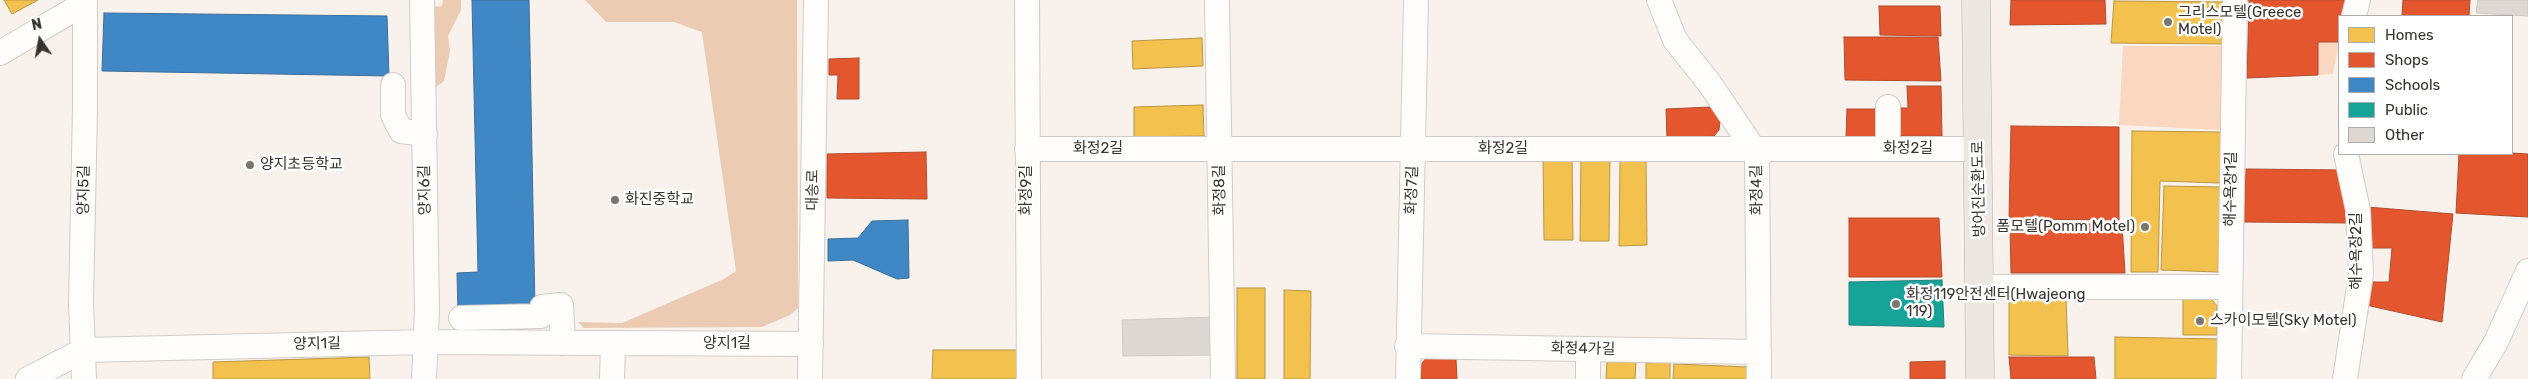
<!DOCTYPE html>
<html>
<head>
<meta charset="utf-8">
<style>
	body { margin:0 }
	#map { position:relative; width:2528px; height:379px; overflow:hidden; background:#f8f1ec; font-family:Rubik,sans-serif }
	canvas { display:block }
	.legend { position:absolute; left:2338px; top:15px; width:175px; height:140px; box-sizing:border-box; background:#fff; border:1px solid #afadab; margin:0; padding:6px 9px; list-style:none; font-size:15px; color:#38322e }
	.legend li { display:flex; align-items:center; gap:10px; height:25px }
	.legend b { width:25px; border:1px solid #afadab }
	.north { position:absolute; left:15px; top:15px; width:50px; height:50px; -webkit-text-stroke:4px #fff; paint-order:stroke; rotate:348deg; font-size:14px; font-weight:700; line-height:20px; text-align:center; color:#38322e }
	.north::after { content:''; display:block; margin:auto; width:18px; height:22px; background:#38322e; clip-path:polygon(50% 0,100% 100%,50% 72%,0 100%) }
</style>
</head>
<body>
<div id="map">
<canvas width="2528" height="379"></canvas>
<ul class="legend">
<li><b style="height:14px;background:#f2c14e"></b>Homes</li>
<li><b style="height:14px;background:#e4572e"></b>Shops</li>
<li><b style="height:14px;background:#3f88c5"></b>Schools</li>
<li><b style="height:14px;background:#17a398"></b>Public</li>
<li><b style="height:14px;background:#ded8d4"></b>Other</li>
</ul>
<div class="north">N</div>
</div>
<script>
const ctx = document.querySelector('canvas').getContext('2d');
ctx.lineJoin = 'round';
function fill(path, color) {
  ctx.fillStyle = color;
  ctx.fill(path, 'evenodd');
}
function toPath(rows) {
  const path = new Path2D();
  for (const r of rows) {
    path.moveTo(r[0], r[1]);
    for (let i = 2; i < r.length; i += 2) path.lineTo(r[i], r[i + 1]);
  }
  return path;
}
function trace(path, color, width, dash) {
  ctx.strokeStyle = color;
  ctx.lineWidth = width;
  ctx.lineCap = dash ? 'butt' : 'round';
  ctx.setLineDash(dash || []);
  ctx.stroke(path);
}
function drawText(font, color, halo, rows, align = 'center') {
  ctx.font = font + ' Rubik,"Noto Sans KR",sans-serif';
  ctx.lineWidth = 5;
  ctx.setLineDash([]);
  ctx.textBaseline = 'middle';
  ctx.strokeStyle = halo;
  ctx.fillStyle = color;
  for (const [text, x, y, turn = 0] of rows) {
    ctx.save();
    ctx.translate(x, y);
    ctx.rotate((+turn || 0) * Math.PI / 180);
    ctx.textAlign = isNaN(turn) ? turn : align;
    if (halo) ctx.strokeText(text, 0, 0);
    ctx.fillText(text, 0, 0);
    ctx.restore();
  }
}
fill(toPath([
	[2318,42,2339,42,2333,74,2318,75],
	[2123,46,2226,46,2221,130,2119,125]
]), '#f9d7c0');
fill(toPath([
	[443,0,461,0,461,10,448,36,450,51,444,81,431,91,429,7,442,6],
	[585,0,797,0,798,308,790,315,762,327,584,328,578,322,622,323,724,279,736,271,702,32,674,22,606,22]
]), '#eccbb3');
const homes = toPath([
	[4,0,38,0,12,14,4,0],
	[2114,1,2225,2,2224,44,2111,43,2114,1],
	[1202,38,1203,66,1133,69,1132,41,1202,38],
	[1203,105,1204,136,1134,137,1134,107,1203,105],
	[2132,131,2221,132,2220,183,2160,181,2158,272,2131,272,2132,131],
	[1543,154,1572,154,1573,240,1544,240,1543,154],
	[1610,154,1609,241,1580,241,1581,155,1610,154],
	[1646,157,1647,245,1619,246,1620,159,1646,157],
	[2164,186,2221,187,2218,272,2161,270,2164,186],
	[1237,288,1265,288,1265,379,1237,379,1237,288],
	[1284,290,1311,291,1310,379,1284,379,1284,290],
	[2183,295,2209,296,2217,306,2217,335,2183,335,2183,295],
	[2066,296,2068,356,2009,355,2009,297,2066,296],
	[2115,337,2218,339,2219,379,2115,379,2115,337],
	[933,350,1024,350,1024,379,932,379,933,350],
	[369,357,370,379,213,379,213,362,369,357],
	[1607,361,1636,361,1635,379,1606,379,1607,361],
	[1670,362,1670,379,1646,379,1646,363,1670,362],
	[1674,364,1750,367,1750,379,1673,379,1674,364]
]);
fill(homes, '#f2c14e');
trace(homes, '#ba9644', 1);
const shops = toPath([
	[2011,0,2105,0,2106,24,2010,25,2011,0],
	[2249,0,2350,0,2346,16,2339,16,2339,42,2318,42,2318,75,2247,78,2249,0],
	[2403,0,2470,0,2469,16,2402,16,2403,0],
	[1879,6,1940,6,1941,36,1880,35,1879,6],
	[1844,37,1938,37,1941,81,1845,80,1844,37],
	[859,58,859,99,837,99,838,75,829,75,829,59,859,58],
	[1907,86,1941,86,1942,136,1891,136,1890,108,1908,108,1907,86],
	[1711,107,1717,111,1720,121,1719,130,1714,136,1667,140,1666,109,1711,107],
	[1847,109,1886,109,1886,137,1846,137,1847,109],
	[2011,126,2119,127,2119,220,2009,219,2011,126],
	[926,152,927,199,827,198,827,154,926,152],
	[2512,153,2528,154,2528,217,2456,213,2459,154,2512,153],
	[2246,169,2342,170,2349,223,2244,222,2246,169],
	[2367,207,2453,214,2442,322,2366,305,2368,282,2389,282,2392,248,2372,248,2367,207],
	[1849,218,1939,218,1942,277,1849,277,1849,218],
	[2010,224,2122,224,2125,273,2011,273,2010,224],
	[2009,357,2094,357,2096,379,2011,379,2009,357],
	[1426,358,1456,359,1457,379,1421,379,1421,365,1426,358],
	[1945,361,1945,379,1910,379,1910,362,1945,361]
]);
fill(shops, '#e4572e');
trace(shops, '#b04c2e', 1);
const schools = toPath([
	[472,0,529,0,535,310,458,313,457,273,478,272,472,0],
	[104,13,387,16,389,76,102,71,104,13],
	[908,220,909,278,897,279,853,260,828,261,828,239,858,238,872,221,908,220]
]);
fill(schools, '#3f88c5');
trace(schools, '#3d6e98', 1);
const public = toPath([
	[1942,280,1944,327,1849,325,1849,282,1942,280]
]);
fill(public, '#17a398');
trace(public, '#218178', 1);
const building = toPath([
	[2478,0,2528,0,2528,16,2476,13,2478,0],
	[1214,317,1215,355,1123,356,1122,320,1214,317]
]);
fill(building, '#ded8d4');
trace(building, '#cfc9c5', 1);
const minor = toPath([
	[422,0,427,310,424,379],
	[1027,0,1029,379],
	[1217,0,1223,379],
	[1659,0,1675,40,1710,84,1757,154,1759,379],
	[2354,16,2358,0],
	[0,53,85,3],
	[393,85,393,115,401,131,425,134],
	[1888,107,1888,149],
	[1027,149,1978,149],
	[1981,287,2229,287],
	[461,318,541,316,542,307,561,305,563,343],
	[1407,346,1759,352],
	[28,379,84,350,425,342,811,344],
	[84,379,81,304,85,108,85,0],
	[612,379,613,343],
	[810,379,816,0],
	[1408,379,1416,0],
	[1588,379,1588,349],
	[2229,379,2235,0],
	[2345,379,2361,274,2358,210,2346,154],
	[2474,379,2496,342,2528,271]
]);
const major = toPath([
	[1976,0,1980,379]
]);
trace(minor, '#d2ccc8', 26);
trace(major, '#b7aba2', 29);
trace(minor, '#fefdfc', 24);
trace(major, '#ede7e2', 28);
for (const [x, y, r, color] of [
	[2168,22,5,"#7b7570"],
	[250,165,5,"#7b7570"],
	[615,200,5,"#7b7570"],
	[2145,227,5,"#7b7570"],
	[1896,304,5,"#7b7570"],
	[2200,321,5,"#7b7570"]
]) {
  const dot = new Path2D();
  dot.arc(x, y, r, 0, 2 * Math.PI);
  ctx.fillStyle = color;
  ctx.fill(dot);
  trace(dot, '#fff', 2);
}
drawText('15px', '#38322e', '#fff', [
	["그리스모텔(Greece",2178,13],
	["Motel)",2178,30],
	["양지초등학교",260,165],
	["화진중학교",625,200],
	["폼모텔(Pomm Motel)",2135,227,"right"],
	["화정119안전센터(Hwajeong",1906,295],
	["119)",1906,312],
	["스카이모텔(Sky Motel)",2210,321]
], 'left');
drawText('15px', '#38322e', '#fff', [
	["화정2길",1098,149],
	["화정2길",1503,149],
	["화정2길",1908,149],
	["방어진순환도로",1979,189,-91],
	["해수욕장1길",2231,189,-89],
	["양지5길",84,190,-89],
	["양지6길",425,190,-91],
	["대송로",813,190,-89],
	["화정9길",1027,190,-90],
	["화정8길",1220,190,-91],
	["화정7길",1412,190,-88],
	["화정4길",1757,190,-91],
	["해수욕장2길",2357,251,-90],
	["양지1길",317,344,-1],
	["양지1길",727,344],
	["화정4가길",1583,349,1]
]);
</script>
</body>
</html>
